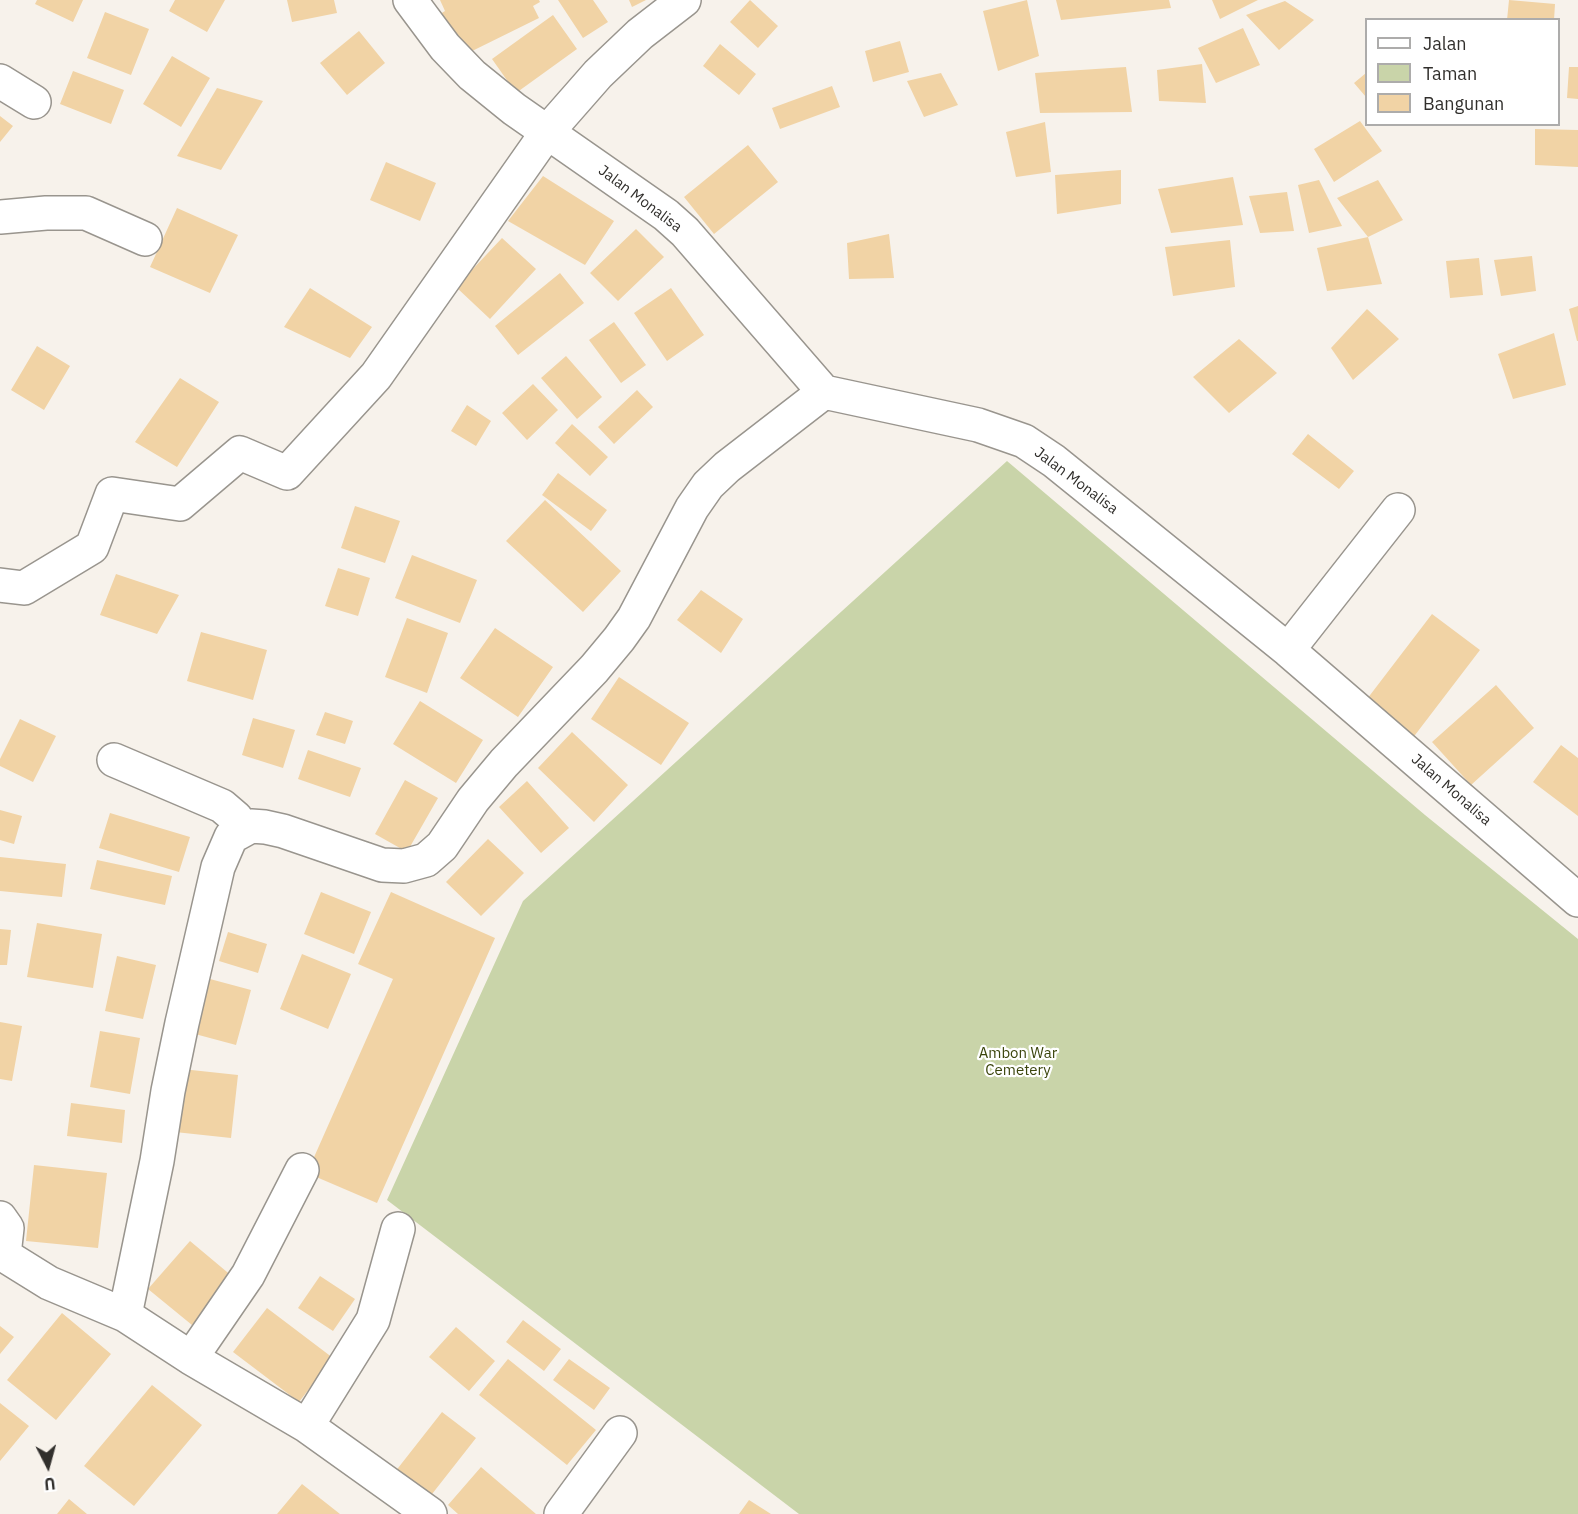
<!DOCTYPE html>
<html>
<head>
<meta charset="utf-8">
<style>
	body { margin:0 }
	#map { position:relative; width:1578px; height:1514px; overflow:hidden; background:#f7f2eb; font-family:"IBM Plex Sans",sans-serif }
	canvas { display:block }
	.legend { position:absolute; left:1365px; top:18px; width:195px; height:108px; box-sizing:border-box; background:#fff; border:2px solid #adacab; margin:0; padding:8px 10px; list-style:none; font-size:18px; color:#312f2c }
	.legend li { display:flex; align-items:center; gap:12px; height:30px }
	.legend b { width:30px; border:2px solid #adacab }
	.north { position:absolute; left:18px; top:1436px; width:60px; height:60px; -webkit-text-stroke:4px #fff; paint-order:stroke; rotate:174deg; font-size:16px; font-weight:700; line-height:24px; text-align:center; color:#312f2c }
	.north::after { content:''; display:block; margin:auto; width:21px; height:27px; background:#312f2c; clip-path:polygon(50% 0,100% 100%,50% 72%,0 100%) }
</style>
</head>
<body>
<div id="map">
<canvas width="1578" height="1514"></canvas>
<ul class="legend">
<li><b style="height:8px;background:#fff"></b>Jalan</li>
<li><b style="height:16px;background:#c9d4a9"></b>Taman</li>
<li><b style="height:16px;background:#f1d3a5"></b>Bangunan</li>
</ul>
<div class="north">U</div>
</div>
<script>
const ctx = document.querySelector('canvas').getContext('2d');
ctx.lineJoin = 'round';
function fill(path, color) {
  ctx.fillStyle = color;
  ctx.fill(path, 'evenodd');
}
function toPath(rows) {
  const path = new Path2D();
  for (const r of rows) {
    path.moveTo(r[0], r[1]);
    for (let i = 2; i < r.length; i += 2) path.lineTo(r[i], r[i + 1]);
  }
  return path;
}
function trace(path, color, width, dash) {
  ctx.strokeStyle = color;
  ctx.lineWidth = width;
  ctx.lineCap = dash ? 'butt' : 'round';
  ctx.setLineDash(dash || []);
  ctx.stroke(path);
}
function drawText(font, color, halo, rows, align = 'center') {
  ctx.font = font + ' "IBM Plex Sans",sans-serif';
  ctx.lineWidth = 4.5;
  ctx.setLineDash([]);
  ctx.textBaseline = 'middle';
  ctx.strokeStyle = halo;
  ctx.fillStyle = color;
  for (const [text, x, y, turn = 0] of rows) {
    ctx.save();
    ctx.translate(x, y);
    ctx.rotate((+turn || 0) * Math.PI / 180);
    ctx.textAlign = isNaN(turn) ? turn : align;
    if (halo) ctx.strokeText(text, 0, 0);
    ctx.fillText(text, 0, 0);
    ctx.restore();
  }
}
fill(toPath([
	[1007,461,1425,815,1578,939,1578,1514,799,1514,387,1200,523,901]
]), '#c9d4a9');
fill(toPath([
	[37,0,83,0,73,22,35,4],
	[175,0,225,0,207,32,169,11],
	[287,0,334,0,337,13,292,22],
	[440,0,539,0,540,2,533,6,539,18,462,56,440,14,445,11],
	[558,0,593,0,608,22,583,38],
	[629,0,646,0,632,7],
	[750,0,778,26,758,48,730,22],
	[1027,0,1039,56,998,71,983,11],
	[1056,0,1169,0,1171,8,1061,20],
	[1212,0,1258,0,1220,19],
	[1509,0,1555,4,1554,20,1507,20],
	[1285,1,1314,20,1279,50,1246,15],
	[105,12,149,29,131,75,87,58],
	[553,15,577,49,516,93,492,59],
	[1243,28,1260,65,1216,83,1198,48],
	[359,31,385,63,347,95,320,63],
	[900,41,909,72,873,82,865,51],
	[720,44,756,74,739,95,703,66],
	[172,56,210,78,181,127,143,104],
	[1202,64,1206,103,1159,101,1157,70],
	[1126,67,1132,112,1040,113,1035,73],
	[1569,67,1578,67,1578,99,1567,98],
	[73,71,124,90,111,124,60,104],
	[941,73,958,105,924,117,907,81],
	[1366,73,1366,97,1354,83],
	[832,86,840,107,780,129,772,108],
	[217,88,263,101,221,170,177,156],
	[0,116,13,126,0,142],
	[1360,121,1382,151,1334,182,1314,149],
	[1045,122,1051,172,1016,177,1006,132],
	[1535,129,1578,130,1578,167,1535,165],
	[748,145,778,182,714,234,684,197],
	[386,162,436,183,420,221,370,200],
	[1121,170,1121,204,1057,214,1055,175],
	[543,176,614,221,585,265,508,221],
	[1233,177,1243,225,1171,233,1158,189],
	[1319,180,1342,226,1309,233,1298,185],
	[1378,180,1403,220,1368,237,1337,198],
	[1287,192,1294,231,1260,233,1249,196],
	[177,208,238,235,210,293,150,267],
	[636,229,664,257,618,301,590,273],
	[889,234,894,278,849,279,847,243],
	[1368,237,1382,284,1327,291,1317,248],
	[502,238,536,269,490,319,456,287],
	[1230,240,1235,287,1173,296,1165,247],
	[1532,256,1536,291,1501,296,1494,260],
	[1479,258,1483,295,1450,298,1446,261],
	[560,273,584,303,518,355,495,326],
	[310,288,372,327,350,358,284,327],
	[671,288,704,335,667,361,634,313],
	[1578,306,1578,341,1577,341,1569,309],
	[1367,309,1399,339,1353,380,1331,348],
	[614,322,646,365,621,383,589,340],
	[1554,333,1566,385,1513,399,1498,354],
	[1239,339,1277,373,1229,413,1193,377],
	[37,346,70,366,44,410,11,390],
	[566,356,602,397,577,419,541,378],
	[180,378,219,402,177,467,135,442],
	[533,384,558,410,527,440,502,413],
	[637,390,653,407,614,444,598,427],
	[467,405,491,421,476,446,451,431],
	[572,424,608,457,590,476,555,443],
	[1308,434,1354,471,1339,489,1292,454],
	[558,473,607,510,591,531,542,495],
	[545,500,621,571,583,612,506,541],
	[355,506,400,521,385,563,341,548],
	[412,555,477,580,460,623,395,598],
	[338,568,370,578,358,616,325,606],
	[116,574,179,595,157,634,100,615],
	[701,590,743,619,721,653,677,620],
	[1432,614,1480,650,1412,739,1364,703],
	[407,618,448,633,427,693,385,677],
	[495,628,553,667,518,717,460,678],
	[201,632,267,650,253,700,187,681],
	[619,677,689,723,661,765,591,719],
	[1496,685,1534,728,1471,785,1432,742],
	[420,701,483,740,456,783,393,744],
	[325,712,353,721,345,744,316,735],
	[253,718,295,730,283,768,242,755],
	[20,719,56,736,33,782,0,766,0,759],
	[572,732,628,785,594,822,538,768],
	[1561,745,1578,758,1578,816,1533,782],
	[308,750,361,768,350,797,298,779],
	[405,780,438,798,407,852,375,834],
	[527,781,569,828,541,853,499,807],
	[0,810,22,816,14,844,0,840],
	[110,813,190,837,179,872,99,848],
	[488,839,524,873,481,916,446,882],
	[0,857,66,864,62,897,0,891],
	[97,860,172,876,165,905,90,889],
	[321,892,371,912,354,954,304,934],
	[391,892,495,938,377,1203,307,1173,393,979,358,964],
	[37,923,102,934,93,988,27,977],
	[0,929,11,930,7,965,0,965],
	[228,932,267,944,258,973,219,961],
	[302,954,351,974,328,1029,280,1009],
	[117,956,156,965,143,1019,105,1011],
	[210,979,251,990,236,1045,195,1034],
	[0,1022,22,1026,12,1081,0,1079],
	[100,1031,140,1038,130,1094,90,1087],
	[182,1069,238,1075,231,1138,175,1132],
	[71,1103,125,1110,122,1143,67,1136],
	[34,1165,107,1173,98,1248,26,1241],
	[190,1241,233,1277,192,1325,148,1289],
	[320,1276,355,1299,333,1331,298,1308],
	[267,1308,333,1358,299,1402,233,1352],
	[62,1313,111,1354,56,1420,7,1380],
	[523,1320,561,1349,544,1371,506,1342],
	[0,1326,14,1337,0,1354],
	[456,1327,495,1361,469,1391,429,1357],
	[508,1359,596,1430,567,1465,479,1395],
	[569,1359,610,1388,594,1410,553,1380],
	[152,1385,202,1425,134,1506,84,1466],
	[0,1403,29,1426,0,1461],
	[442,1412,476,1438,425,1503,391,1477],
	[481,1467,536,1514,458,1514,448,1505],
	[302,1484,340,1514,277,1514],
	[69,1499,87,1514,57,1514],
	[749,1500,771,1514,739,1514]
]), '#f1d3a5');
const street = toPath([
	[410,0,445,47,472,75,514,109,666,215,685,232,824,392,978,425,1024,441,1054,461,1288,650,1578,900],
	[0,81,34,102],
	[0,217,46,213,86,213,145,239],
	[0,585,24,588,92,547,112,494,180,504,240,453,287,473,376,376,548,131,598,74,640,34,684,0],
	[1288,650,1398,510],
	[114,760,222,806,236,818,241,830],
	[0,1218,7,1228,4,1255,49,1283,125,1315,191,1358,307,1426,430,1514],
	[125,1315,157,1161,168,1091,182,1023,218,867,231,837,251,826,265,827,283,831,382,865,404,866,426,860,442,846,473,800,504,763,594,669,619,639,634,618,692,508,708,485,727,467,824,392],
	[191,1358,248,1275,302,1170],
	[307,1426,373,1320,398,1229],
	[561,1514,620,1433]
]);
trace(street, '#99958e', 36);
trace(street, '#fff', 33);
drawText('15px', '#312f2c', '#fff', [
	["Jalan Monalisa",640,199,37],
	["Jalan Monalisa",1076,481,37],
	["Jalan Monalisa",1451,790,41]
]);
drawText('15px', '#3b450c', '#fff', [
	["Ambon War",1018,1054],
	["Cemetery",1018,1071]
]);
</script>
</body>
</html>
